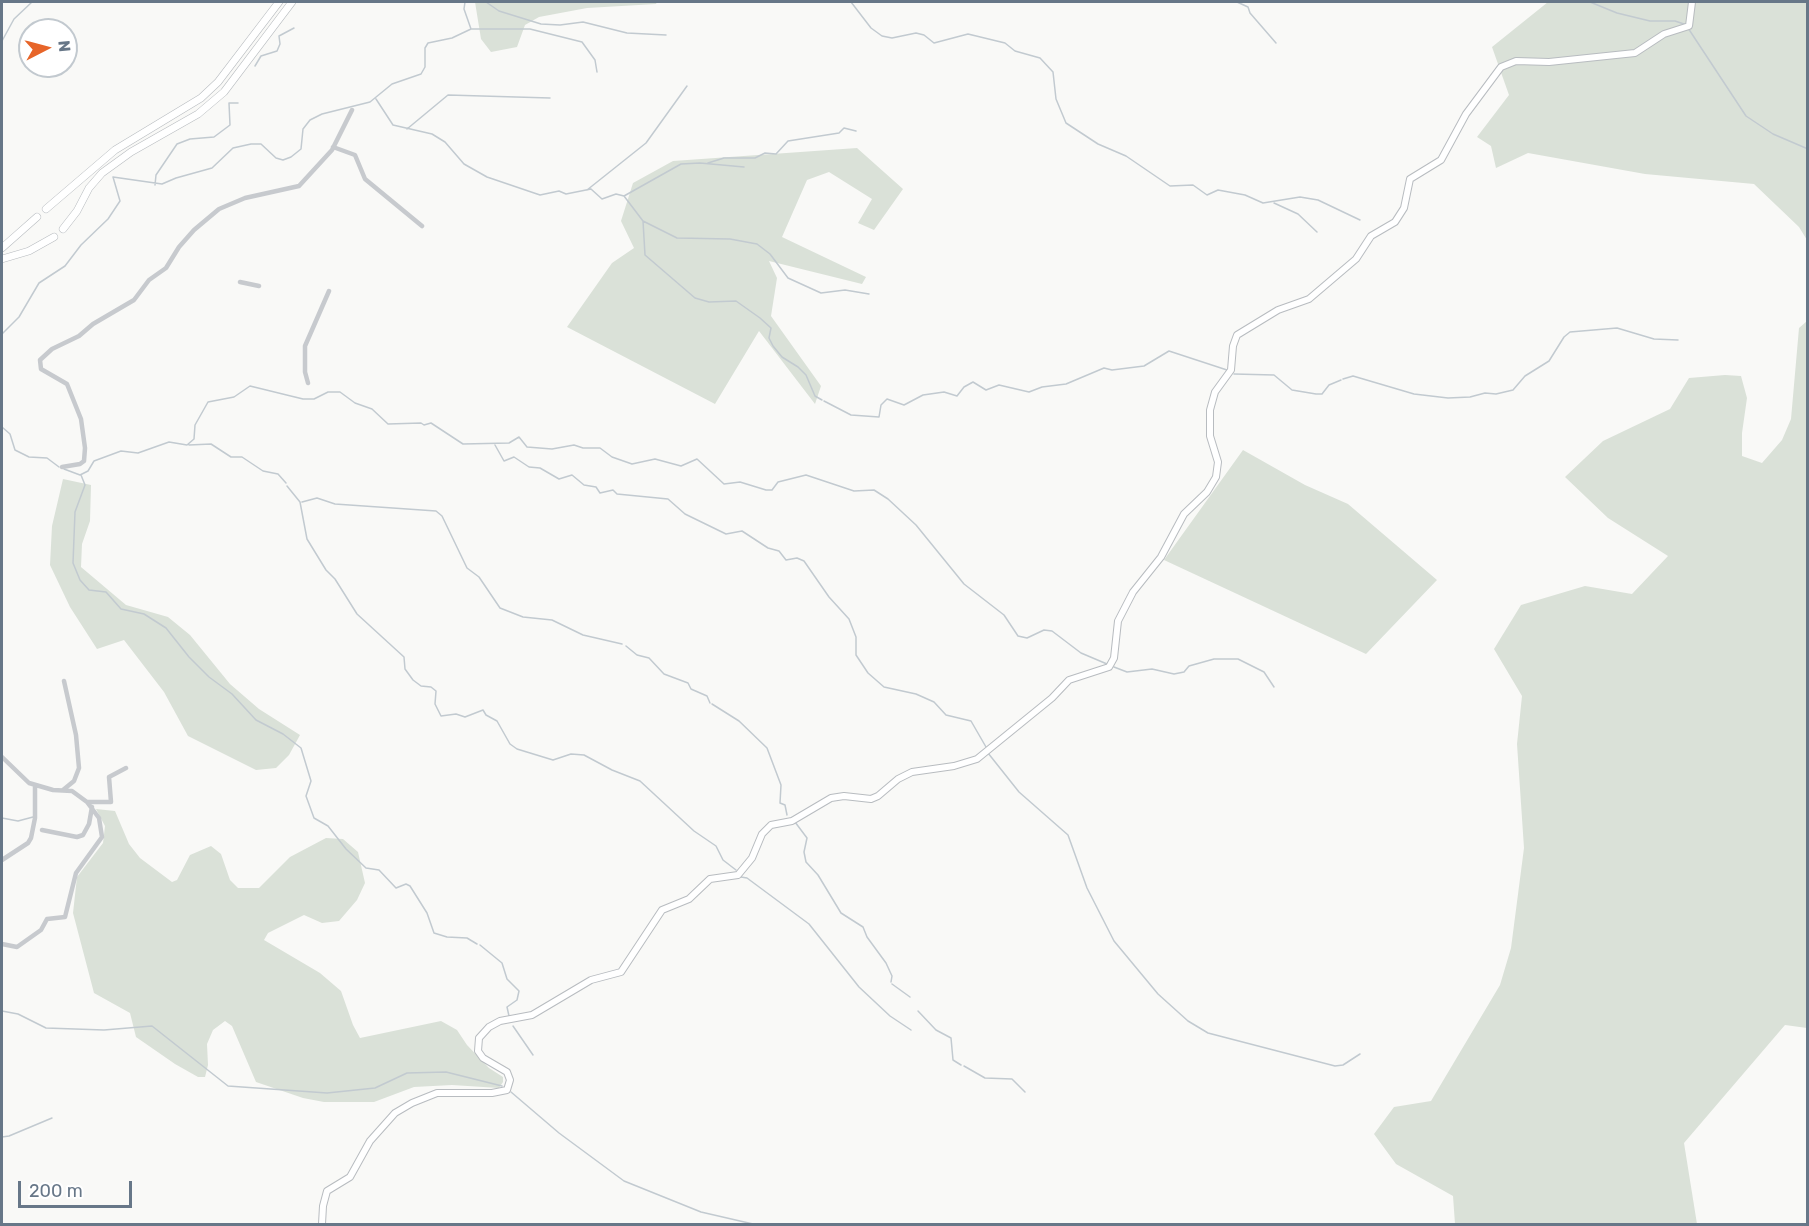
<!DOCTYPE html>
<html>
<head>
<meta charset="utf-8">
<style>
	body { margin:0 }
	#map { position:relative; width:1809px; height:1226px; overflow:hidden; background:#f9f9f7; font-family:Rubik,sans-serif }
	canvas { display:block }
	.frame { position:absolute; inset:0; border:3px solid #677788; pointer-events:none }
	.north { position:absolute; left:18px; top:18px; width:60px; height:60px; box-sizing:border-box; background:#fff; border:2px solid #c2c9cf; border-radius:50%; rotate:84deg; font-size:16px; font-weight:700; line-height:24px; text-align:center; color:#677788 }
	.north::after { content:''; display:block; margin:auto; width:21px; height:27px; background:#e76529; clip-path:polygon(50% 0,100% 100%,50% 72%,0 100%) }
	.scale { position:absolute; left:18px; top:1181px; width:114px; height:27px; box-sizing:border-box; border:3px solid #677788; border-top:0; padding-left:8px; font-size:18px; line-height:21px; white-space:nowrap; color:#677788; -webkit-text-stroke:4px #fff; paint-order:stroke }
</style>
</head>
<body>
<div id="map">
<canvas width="1809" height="1226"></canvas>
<div class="frame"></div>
<div class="north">N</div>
<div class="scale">200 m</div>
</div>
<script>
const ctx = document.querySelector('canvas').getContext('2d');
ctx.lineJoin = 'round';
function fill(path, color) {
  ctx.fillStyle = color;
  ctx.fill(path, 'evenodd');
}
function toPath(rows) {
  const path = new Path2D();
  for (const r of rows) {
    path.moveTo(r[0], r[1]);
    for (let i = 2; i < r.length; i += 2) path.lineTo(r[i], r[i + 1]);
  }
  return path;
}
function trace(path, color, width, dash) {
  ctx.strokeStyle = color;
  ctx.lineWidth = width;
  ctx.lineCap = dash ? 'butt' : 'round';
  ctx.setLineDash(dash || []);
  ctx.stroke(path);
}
fill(toPath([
	[475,2,657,2,656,4,587,8,539,17,525,25,517,47,491,52,481,39],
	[1548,2,1807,2,1807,240,1799,227,1754,184,1645,174,1528,153,1496,168,1491,146,1477,137,1509,95,1492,47],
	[857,148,903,189,874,230,858,223,872,199,829,172,807,180,782,237,866,277,862,284,769,261,777,278,771,316,821,386,815,404,759,331,715,404,567,327,612,263,634,248,621,221,633,183,673,161],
	[1807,321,1807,1028,1785,1025,1684,1143,1697,1224,1455,1224,1453,1196,1396,1164,1374,1134,1394,1107,1431,1101,1500,985,1511,948,1524,848,1517,744,1522,696,1494,649,1521,605,1585,586,1632,594,1668,556,1608,518,1565,477,1603,441,1670,409,1689,378,1725,375,1741,376,1747,398,1742,433,1742,456,1762,463,1782,440,1791,419,1799,328],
	[1243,450,1305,485,1348,504,1437,580,1366,654,1164,560],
	[63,479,91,485,90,521,82,544,81,567,126,605,168,617,190,635,230,684,259,709,300,735,289,755,276,768,256,770,188,736,164,692,124,640,97,649,70,607,50,565,52,526],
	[96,809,115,811,129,844,140,858,172,882,177,880,190,855,211,846,221,854,230,880,238,888,259,888,290,857,326,838,343,839,358,852,365,883,357,900,339,921,322,923,304,915,268,933,264,940,320,973,341,991,353,1025,360,1038,441,1021,457,1030,467,1045,489,1068,503,1077,503,1082,499,1088,452,1085,414,1087,374,1102,324,1102,303,1098,256,1082,232,1026,225,1021,213,1030,207,1044,208,1065,205,1077,198,1077,175,1064,136,1037,130,1013,94,993,73,913,77,877,103,843,105,826]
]), '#dae1d8');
trace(toPath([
	[486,2,499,11,541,24,560,25,583,22,627,33,666,35],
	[851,2,871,28,882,36,892,38,916,33,924,35,934,43,968,34,1005,43,1015,51,1040,58,1053,72,1056,99,1066,123,1098,144,1126,156,1170,186,1193,185,1207,195,1218,190,1245,195,1263,203,1300,197,1318,200,1360,220],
	[1237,2,1248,7,1250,13,1276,43],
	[1590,2,1617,13,1650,21,1675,21,1684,24],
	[1688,28,1746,116,1773,134,1808,149],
	[472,29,530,29,582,42,595,60,597,72],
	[2,41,14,19,32,2],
	[255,66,261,56,277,51,280,44,279,36,294,28],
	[376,99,393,125,432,134,445,142,464,164,487,177,540,195,559,191,566,194,591,189,602,199,616,194,624,196,643,221,645,255,695,298,709,302,736,301,760,318,771,328,769,338,773,346,782,357,798,367,806,375,815,396,822,400],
	[407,129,448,95,550,98],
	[708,163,724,158,755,158,765,153,776,154,788,141,839,133,844,128,856,131],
	[155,185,156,175,177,144,190,139,214,137,230,125,229,103,238,103],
	[587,190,646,143,687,86],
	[624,196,681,164,700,163,744,167],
	[1274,203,1298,214,1317,232],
	[643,221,677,238,730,239,757,244,770,254,788,278,821,293,845,290,869,294],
	[2,334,19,317,39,283,65,266,81,245,108,219,120,201,113,177,162,184,176,178,212,168,233,148,251,144,261,144,276,158,283,160,291,157,301,149,303,129,310,120,322,114,370,102,392,84,421,74,425,67,425,48,428,43,452,38,471,29,464,9,465,2],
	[1234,374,1274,375,1292,390,1316,394,1322,394,1329,385,1341,380],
	[1343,379,1353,376,1414,394,1448,398,1470,397,1485,393,1496,394,1513,390,1525,376,1549,361,1564,337,1570,332,1617,328,1654,339,1678,340],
	[824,401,851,415,879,417,881,405,887,399,904,405,923,395,944,392,957,396,964,387,973,382,986,390,999,385,1029,392,1042,387,1066,384,1104,368,1112,370,1144,366,1169,351,1227,370],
	[2,427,10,434,15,450,29,457,47,458,59,467],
	[189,445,211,444,231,457,242,457,263,471,278,474,286,483],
	[495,445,504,461,514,457,529,467,540,468,559,479,572,475,584,485,596,487,600,493,613,490,617,494,668,499,685,514,726,534,742,531,768,548,779,551,786,560,797,558,804,561,829,597,849,619,856,637,856,655,868,673,884,687,916,694,934,702,946,715,971,721,986,747],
	[64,469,80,475,88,471,94,461,121,451,138,453,169,442,187,445,194,439,195,425,208,402,234,397,250,386,303,399,314,399,328,392,340,392,355,403,372,409,388,424,421,423,424,425,431,423,463,444,509,443,519,437,527,447,552,449,574,445,583,448,600,448,612,457,632,464,655,459,681,466,697,459,724,484,740,482,766,490,772,490,778,482,806,475,854,491,874,490,888,499,916,525,964,584,1004,615,1018,636,1027,638,1044,630,1052,631,1081,653,1107,664],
	[81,475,85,485,75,512,73,563,80,580,89,590,106,592,121,609,144,614,166,628,189,657,209,677,232,694,256,720,283,734,301,748,311,781,306,796,314,818,328,826,346,849,366,868,379,870,396,888,406,884,410,886,427,913,434,933,447,937,467,938,477,944],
	[287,486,300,502,307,539,326,570,335,579,357,614,404,657,405,669,413,680,421,686,431,687,436,691,435,704,441,716,456,714,465,717,483,710,486,715,497,721,510,744,517,749,553,760,571,754,584,755,612,770,640,781,694,831,716,846,723,860,736,870],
	[302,502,317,498,335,504,436,511,442,516,467,568,479,577,500,608,523,617,552,620,583,635,622,644],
	[626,646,637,655,649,658,664,674,688,683,691,689,707,696,710,703],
	[1114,667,1127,672,1152,669,1174,674,1184,672,1189,666,1214,659,1238,659,1264,672,1274,687],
	[712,704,739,721,767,748,781,785,780,803,785,805,787,815],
	[988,753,1019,792,1068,835,1087,888,1114,941,1158,994,1188,1021,1208,1033,1335,1066,1343,1065,1360,1054],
	[2,818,18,821,33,817],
	[795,822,807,838,804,852,806,862,818,875,841,913,863,927,867,937,886,963,892,976,891,982],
	[741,877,747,878,809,924,859,987,890,1016,911,1030],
	[480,945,502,963,507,979,519,991,517,1000,507,1007,509,1016],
	[892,984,910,997],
	[2,1011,18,1014,46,1028,104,1030,152,1026,228,1086,327,1093,375,1088,407,1073,446,1072,502,1086],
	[918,1011,936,1030,951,1038,953,1060,961,1065],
	[513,1026,533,1055],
	[964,1066,985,1078,1012,1079,1025,1092],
	[511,1092,559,1133,624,1181,701,1212,753,1224],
	[2,1137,9,1136,52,1118]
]), '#c2cad0', 1.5);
const major = toPath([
	[322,1224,323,1206,327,1191,350,1177,370,1141,395,1113,412,1103,437,1093,492,1093,507,1090,510,1080,507,1072,483,1058,478,1051,479,1038,489,1027,500,1021,532,1015,591,980,621,972,662,910,689,899,710,879,738,875,752,858,762,834,771,825,792,821,831,798,844,796,871,799,878,796,898,779,912,772,954,766,977,759,1052,698,1069,680,1109,667,1114,658,1118,621,1133,592,1161,557,1184,514,1207,492,1216,477,1218,462,1210,436,1210,410,1215,392,1231,370,1233,346,1237,335,1278,310,1309,299,1356,259,1371,236,1395,222,1404,208,1410,179,1441,160,1466,114,1501,67,1516,61,1549,62,1635,53,1664,34,1689,26,1692,2]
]);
const highway = toPath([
	[46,209,115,150,201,98,218,82,279,2],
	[63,229,77,211,89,188,102,173,131,152,198,114,224,92,292,2],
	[2,248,37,217],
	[2,259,29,251,54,237]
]);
trace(major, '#b8bcc0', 8);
trace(highway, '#b7bbbf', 8);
trace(toPath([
	[333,147,355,155,365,179,422,226],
	[240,282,259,286],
	[308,383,305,372,305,346,329,291],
	[62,467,80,464,84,461,85,448,81,419,67,384,41,369,40,360,52,349,79,336,93,324,134,300,149,280,166,268,179,247,194,230,219,209,245,198,299,186,332,150,352,110],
	[2,757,29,783,53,790,72,791,87,802,111,802,109,777,126,768],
	[63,790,74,781,79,768,76,735,64,681],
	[42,830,77,837,83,835,89,824,92,807],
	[2,860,28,843,31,838,35,818,35,786],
	[2,944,17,947,41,930,47,919,65,917,76,873,102,837,99,818,87,802]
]), '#c7cace', 4.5);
trace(major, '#fff', 6);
trace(highway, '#fff', 7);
</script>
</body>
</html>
